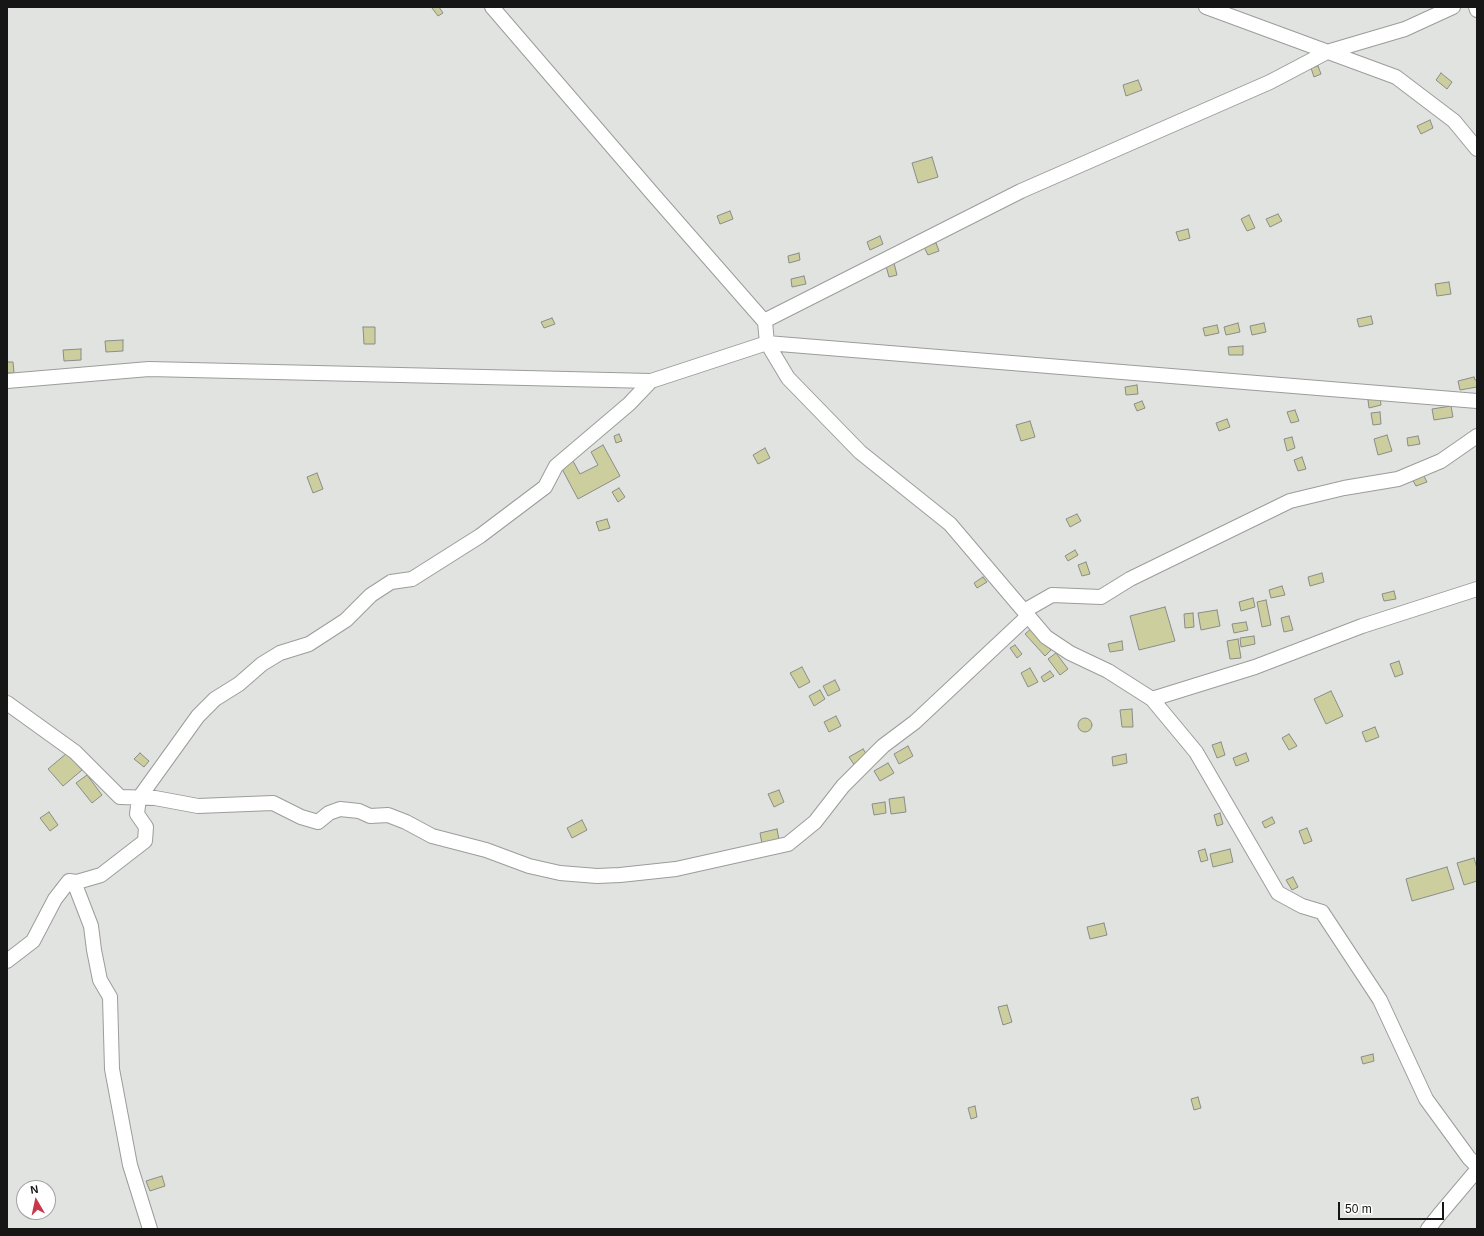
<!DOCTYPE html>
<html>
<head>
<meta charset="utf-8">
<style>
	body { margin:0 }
	#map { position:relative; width:1484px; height:1236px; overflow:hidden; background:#e1e3e0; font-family:Helvetica,sans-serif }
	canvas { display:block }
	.frame { position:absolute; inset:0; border:8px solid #151615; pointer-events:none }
	.north { position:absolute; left:16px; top:1180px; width:40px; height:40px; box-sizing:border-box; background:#fff; border:1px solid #a1a2a1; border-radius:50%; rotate:351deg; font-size:11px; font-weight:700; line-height:16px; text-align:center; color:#151615 }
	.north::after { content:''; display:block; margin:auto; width:14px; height:18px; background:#c83749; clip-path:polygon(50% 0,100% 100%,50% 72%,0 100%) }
	.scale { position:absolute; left:1338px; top:1202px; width:106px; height:18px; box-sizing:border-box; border:2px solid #151615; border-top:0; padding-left:5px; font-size:12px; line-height:14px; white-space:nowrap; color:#151615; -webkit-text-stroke:3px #fff; paint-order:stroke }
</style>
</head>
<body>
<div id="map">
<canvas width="1484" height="1236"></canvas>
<div class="frame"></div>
<div class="north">N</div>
<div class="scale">50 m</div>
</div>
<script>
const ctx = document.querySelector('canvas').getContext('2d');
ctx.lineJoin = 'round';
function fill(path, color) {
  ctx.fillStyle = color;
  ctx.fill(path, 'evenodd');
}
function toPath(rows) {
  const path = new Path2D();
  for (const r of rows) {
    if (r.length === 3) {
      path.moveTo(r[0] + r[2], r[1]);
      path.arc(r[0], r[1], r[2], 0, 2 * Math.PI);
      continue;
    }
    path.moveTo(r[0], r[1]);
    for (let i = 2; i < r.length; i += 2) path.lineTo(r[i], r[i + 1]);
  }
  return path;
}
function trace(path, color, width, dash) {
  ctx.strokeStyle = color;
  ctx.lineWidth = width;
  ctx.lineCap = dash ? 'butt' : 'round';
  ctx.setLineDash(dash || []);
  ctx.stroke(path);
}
const building = toPath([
	[434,7,439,7,443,13,438,16,432,8,434,7],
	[1318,66,1321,74,1314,77,1311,68,1318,66],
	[1441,73,1452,82,1447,89,1436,80,1441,73],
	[1138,80,1142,90,1126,96,1123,85,1138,80],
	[1430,120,1433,128,1421,134,1417,126,1430,120],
	[932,157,938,177,918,183,912,163,932,157],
	[730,211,733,219,720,224,717,216,730,211],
	[1278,214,1282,221,1270,227,1266,219,1278,214],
	[1249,215,1255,228,1247,231,1241,219,1249,215],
	[1188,229,1190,238,1179,241,1176,232,1188,229],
	[880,236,883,244,870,250,867,242,880,236],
	[936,243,939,251,928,255,924,247,936,243],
	[799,253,800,260,789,263,788,256,799,253],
	[894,263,897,275,889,277,886,266,894,263],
	[804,276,806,284,792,287,791,279,804,276],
	[1449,282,1451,294,1437,296,1435,284,1449,282],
	[1371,316,1373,324,1359,327,1357,319,1371,316],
	[552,318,555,324,544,328,541,322,552,318],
	[1238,323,1240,332,1226,335,1224,327,1238,323],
	[1264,323,1266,332,1252,335,1250,326,1264,323],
	[1217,325,1219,333,1205,336,1203,328,1217,325],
	[363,327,375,327,375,344,364,344,363,327],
	[123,340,123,351,106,352,105,341,123,340],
	[1243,346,1243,355,1229,355,1228,347,1243,346],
	[81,349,81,360,64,361,63,350,81,349],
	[7,362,13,362,14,373,7,373,7,362],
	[1474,377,1475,380,1477,380,1477,387,1460,390,1458,381,1474,377],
	[1137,385,1138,394,1126,395,1125,387,1137,385],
	[1380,397,1381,405,1369,408,1368,400,1380,397],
	[1142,401,1145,408,1137,411,1134,404,1142,401],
	[1451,406,1453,417,1434,420,1432,409,1451,406],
	[1295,410,1299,421,1291,423,1287,412,1295,410],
	[1380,412,1381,424,1373,425,1371,413,1380,412],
	[1227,419,1230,427,1219,431,1216,423,1227,419],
	[1030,421,1035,437,1021,441,1016,425,1030,421],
	[619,434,622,441,616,443,614,436,619,434],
	[1387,435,1392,451,1378,455,1374,439,1387,435],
	[1418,436,1420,444,1408,446,1407,438,1418,436],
	[1292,437,1295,448,1287,451,1284,439,1292,437],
	[603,445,620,476,578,499,561,467,573,461,580,474,598,465,591,452,603,445],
	[765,448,770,458,758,464,753,455,765,448],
	[1302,457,1306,469,1298,471,1294,460,1302,457],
	[317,473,323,489,313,493,307,477,317,473],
	[1423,474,1427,482,1416,486,1412,479,1423,474],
	[619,488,625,497,618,502,612,492,619,488],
	[1077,514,1081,521,1070,527,1066,519,1077,514],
	[607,519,610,528,599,531,596,522,607,519],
	[1075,550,1078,555,1068,561,1065,556,1075,550],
	[1086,562,1090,574,1082,576,1078,565,1086,562],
	[1322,573,1324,582,1310,586,1308,577,1322,573],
	[983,577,987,582,977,588,974,583,983,577],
	[1282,586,1285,595,1271,598,1269,590,1282,586],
	[1394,591,1396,599,1384,601,1382,594,1394,591],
	[1253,598,1255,607,1241,611,1239,602,1253,598],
	[1266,600,1271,625,1262,627,1257,602,1266,600],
	[1165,607,1175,641,1139,650,1130,616,1165,607],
	[1217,610,1220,626,1201,630,1198,613,1217,610],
	[1193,613,1194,627,1185,628,1184,614,1193,613],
	[1289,616,1293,630,1284,632,1281,618,1289,616],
	[1246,622,1248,630,1234,633,1232,624,1246,622],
	[1032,628,1051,650,1045,656,1025,634,1032,628],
	[1254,636,1255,644,1241,647,1240,638,1254,636],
	[1238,639,1241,658,1230,659,1227,641,1238,639],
	[1122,641,1123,650,1110,652,1108,644,1122,641],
	[1015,645,1022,654,1017,658,1010,648,1015,645],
	[1056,653,1068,669,1060,675,1048,659,1056,653],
	[1399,661,1403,674,1395,677,1390,664,1399,661],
	[802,667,810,682,799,688,790,673,802,667],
	[1030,668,1038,682,1028,687,1021,673,1030,668],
	[1050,671,1054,676,1044,682,1041,677,1050,671],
	[835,680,840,690,828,696,823,686,835,680],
	[820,690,825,699,814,706,809,696,820,690],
	[1331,691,1343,716,1326,724,1314,699,1331,691],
	[1132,709,1133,727,1122,727,1120,710,1132,709],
	[836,716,841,726,829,732,824,722,836,716],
	[1085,725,7],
	[1375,727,1379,737,1366,742,1362,732,1375,727],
	[1289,734,1297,746,1289,750,1282,738,1289,734],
	[1221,742,1225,755,1217,758,1212,745,1221,742],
	[908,746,913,756,899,764,894,754,908,746],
	[863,749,869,758,855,766,849,757,863,749],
	[67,753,82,770,63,786,48,769,67,753],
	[140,753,149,761,144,767,134,759,140,753],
	[1246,753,1249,761,1236,766,1233,758,1246,753],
	[1126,754,1127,763,1113,766,1112,757,1126,754],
	[888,763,894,773,880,781,874,771,888,763],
	[87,775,102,795,92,803,76,783,87,775],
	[779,790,784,802,774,807,768,794,779,790],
	[904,797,906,812,891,814,889,799,904,797],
	[885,802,886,813,874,815,872,804,885,802],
	[49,812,58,825,50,831,40,818,49,812],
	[1220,813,1223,824,1217,826,1214,815,1220,813],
	[1272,817,1275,823,1265,828,1262,822,1272,817],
	[582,820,587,830,572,838,567,828,582,820],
	[1307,828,1312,841,1304,844,1299,831,1307,828],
	[777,829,779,840,762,844,760,833,777,829],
	[1205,849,1208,860,1201,862,1198,851,1205,849],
	[1230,849,1233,862,1213,867,1210,854,1230,849],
	[1474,858,1477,868,1477,881,1464,885,1457,863,1474,858],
	[1447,867,1454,889,1412,901,1406,879,1447,867],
	[1293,877,1298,887,1292,890,1286,880,1293,877],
	[1104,923,1107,935,1090,939,1087,927,1104,923],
	[1007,1005,1012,1022,1003,1025,998,1007,1007,1005],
	[1373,1054,1374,1061,1363,1064,1361,1057,1373,1054],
	[1198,1097,1201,1108,1194,1110,1191,1099,1198,1097],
	[975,1106,977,1117,971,1119,968,1108,975,1106],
	[162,1176,165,1186,150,1191,146,1181,162,1176]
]);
fill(building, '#ccce9e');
trace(building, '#8b8c89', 1);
const minor = toPath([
	[492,7,652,193,764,321,765,322,767,343,788,378,860,452,950,524,1046,637,1070,653,1108,671,1152,699,1196,752,1278,893,1302,906,1322,912,1380,1000,1426,1099,1469,1158,1477,1166],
	[1206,7,1396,77,1454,121,1477,149],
	[1476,7,1477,10],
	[764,321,1021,191,1270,82,1327,52,1405,29,1453,7],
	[7,381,149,369,651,381,767,343,1477,401],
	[1024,611,1052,595,1101,597,1130,579,1290,501,1344,488,1398,479,1441,461,1477,436],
	[1152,699,1255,667,1362,626,1477,589],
	[7,703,75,752,120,797,155,798,198,806,273,803,301,817,318,822,329,813,340,809,359,811,370,816,388,815,406,822,432,836,486,850,529,866,560,873,597,876,620,875,676,869,788,844,815,822,843,786,883,746,915,722,1028,616],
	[74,882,91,926,94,950,100,980,110,997,112,1069,130,1165,150,1229],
	[7,961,33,941,55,899,69,881,77,882,101,875,145,841,146,827,137,814,139,798,198,716,215,699,239,684,262,664,280,653,309,644,346,620,371,595,391,582,412,579,480,536,545,487,556,466,629,404,651,381],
	[1428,1229,1439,1215,1477,1170]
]);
trace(minor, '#9b9d9a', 16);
trace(minor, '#fff', 14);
</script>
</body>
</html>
